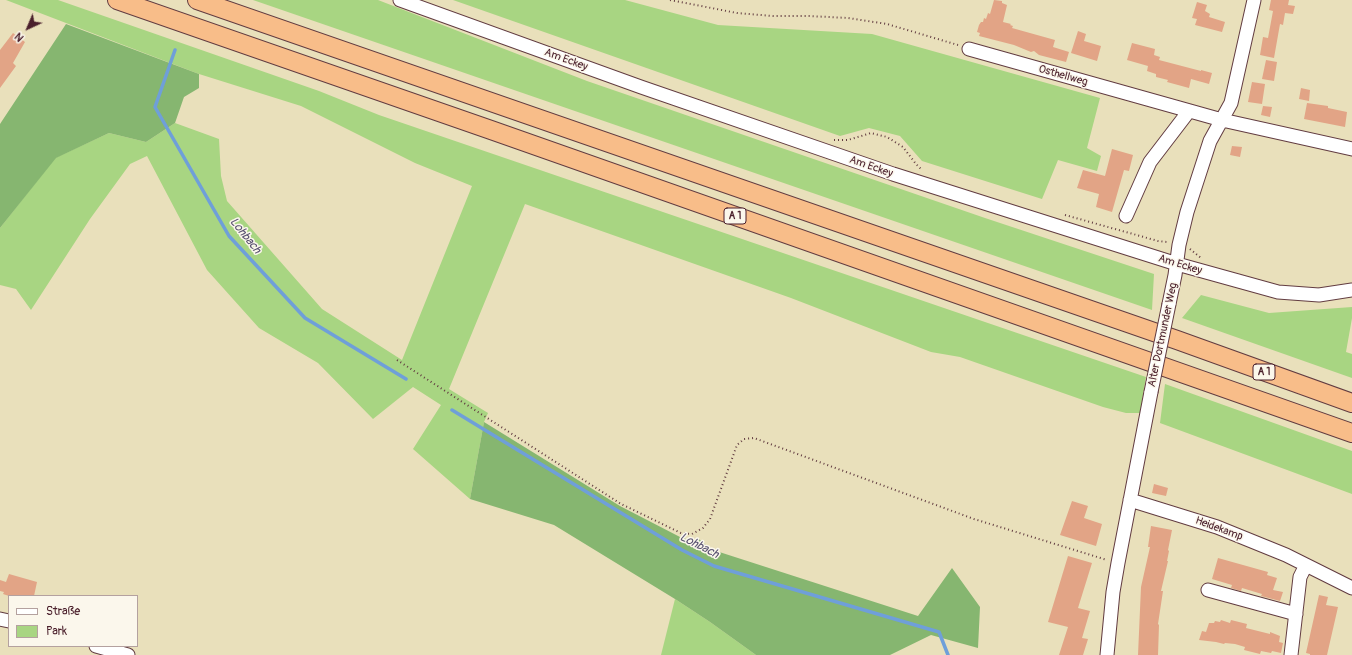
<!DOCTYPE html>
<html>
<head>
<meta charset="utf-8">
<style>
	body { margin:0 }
	#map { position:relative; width:1352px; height:655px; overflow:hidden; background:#e9e0bb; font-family:Pangolin,sans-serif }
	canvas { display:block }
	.legend { position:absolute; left:8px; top:595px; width:130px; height:52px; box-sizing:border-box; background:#fbf7ec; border:1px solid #b4a19f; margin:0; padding:5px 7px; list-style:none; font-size:12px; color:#4a1f2b }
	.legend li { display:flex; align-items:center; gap:8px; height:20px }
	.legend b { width:20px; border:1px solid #b4a19f }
	.north { position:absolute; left:8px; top:8px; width:40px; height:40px; -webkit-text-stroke:3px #fbf7ec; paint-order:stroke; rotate:224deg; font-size:11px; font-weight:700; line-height:16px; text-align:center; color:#4a1f2b }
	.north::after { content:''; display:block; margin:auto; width:14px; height:18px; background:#4a1f2b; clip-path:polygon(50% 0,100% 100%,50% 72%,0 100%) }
</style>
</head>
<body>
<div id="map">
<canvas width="1352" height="655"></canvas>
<ul class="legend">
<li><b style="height:5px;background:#fff"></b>Straße</li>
<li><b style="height:11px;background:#a8d582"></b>Park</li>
</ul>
<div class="north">N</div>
</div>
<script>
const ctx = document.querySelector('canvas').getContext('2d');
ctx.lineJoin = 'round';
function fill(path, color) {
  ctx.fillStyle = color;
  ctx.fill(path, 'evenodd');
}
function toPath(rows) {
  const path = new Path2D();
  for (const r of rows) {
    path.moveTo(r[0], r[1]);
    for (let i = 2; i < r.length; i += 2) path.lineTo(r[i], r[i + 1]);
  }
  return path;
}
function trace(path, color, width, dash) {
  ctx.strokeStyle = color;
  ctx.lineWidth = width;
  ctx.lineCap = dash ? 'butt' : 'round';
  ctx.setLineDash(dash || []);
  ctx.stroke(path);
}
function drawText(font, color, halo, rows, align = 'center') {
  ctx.font = font + ' Pangolin,sans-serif';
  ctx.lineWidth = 3;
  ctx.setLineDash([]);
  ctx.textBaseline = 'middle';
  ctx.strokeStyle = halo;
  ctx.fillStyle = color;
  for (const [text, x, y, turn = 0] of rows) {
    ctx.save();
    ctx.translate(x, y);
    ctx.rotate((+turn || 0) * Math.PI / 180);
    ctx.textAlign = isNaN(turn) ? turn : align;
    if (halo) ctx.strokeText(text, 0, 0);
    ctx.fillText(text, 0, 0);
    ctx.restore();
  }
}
fill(toPath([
	[6,0,58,0,319,91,379,115,1146,377,1140,413,1126,413,1103,407,960,357,931,352,791,298,525,204,449,389,488,413,484,422,470,499,413,449,441,405,413,387,373,419,318,363,259,328,207,270,147,156,130,164,90,219,31,310,16,289,0,285,0,228,55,158,109,133,146,142,175,123,219,139,221,176,227,201,322,309,402,360,472,186,415,163,301,106,199,74],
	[253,0,378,0,587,81,985,218,1154,274,1152,310],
	[453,0,625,0,718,25,872,34,1100,98,1087,148,1101,156,1097,171,1058,160,1042,199,922,161,900,136,869,128,840,136],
	[1201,295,1269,313,1352,307,1352,318,1346,352,1352,354,1352,378,1182,318],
	[1165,384,1352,451,1352,494,1160,423],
	[675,599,710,622,756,655,661,655]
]), '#a8d582');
fill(toPath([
	[66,24,199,74,199,88,184,97,175,123,146,142,109,133,56,158,0,228,0,124],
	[484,422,620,506,680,537,692,541,698,538,710,549,918,616,952,568,980,607,978,648,931,635,890,655,756,655,710,622,675,599,554,525,470,499]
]), '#86b670');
trace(toPath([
	[175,50,155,107,229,236,305,318,406,379],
	[452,410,682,550,714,566,939,632,948,655]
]), '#6f9fd9', 3.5);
fill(toPath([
	[994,0,1002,1,1002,3,1007,5,1003,22,1011,24,1010,25,1013,26,1012,28,1055,40,1053,47,1069,52,1066,62,1039,55,1034,51,1031,52,1014,45,979,36,980,33,977,32,979,25,981,22,983,22,984,18,986,19,988,13,990,14],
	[1271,0,1289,0,1288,5,1295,6,1293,14,1285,13,1283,25,1280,24,1274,58,1260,55,1263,37,1268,38,1273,11,1269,10],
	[1197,2,1207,5,1205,11,1210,14,1209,17,1225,22,1222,32,1195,25,1197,19,1192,18],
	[1078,31,1086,34,1084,41,1101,46,1097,61,1071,53],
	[13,33,25,42,13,63,16,66,0,88,0,50],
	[1132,43,1155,49,1154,55,1160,57,1159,60,1201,71,1201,70,1212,73,1209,84,1191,79,1189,88,1167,82,1168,80,1156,77,1156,74,1147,71,1148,66,1127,60],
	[1266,60,1277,62,1274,81,1262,79],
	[1252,82,1265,84,1262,104,1248,102],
	[1301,88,1310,90,1309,101,1299,99],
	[1307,103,1328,106,1328,108,1347,112,1345,127,1304,119],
	[1263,106,1272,107,1270,117,1261,115],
	[1232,146,1242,147,1240,157,1230,155],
	[1112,149,1133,155,1129,171,1124,170,1112,212,1096,207,1099,194,1077,188,1083,170,1105,176],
	[1154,484,1168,488,1166,496,1152,493],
	[1072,501,1088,506,1084,518,1102,524,1096,546,1060,535],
	[1151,526,1172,530,1168,550,1169,551,1167,561,1168,561,1161,591,1163,591,1158,624,1159,625,1158,655,1138,655,1141,587,1150,547,1148,547],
	[1068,556,1092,563,1078,608,1090,611,1082,638,1088,639,1083,655,1059,655,1068,627,1048,622],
	[1218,558,1268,572,1267,575,1277,578,1273,590,1283,592,1280,601,1261,596,1262,594,1242,588,1241,591,1231,588,1232,585,1212,579],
	[9,574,37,582,34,596,9,596,3,594,4,592,0,591,0,580,6,582],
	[1319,595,1328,597,1326,605,1338,607,1327,655,1310,655,1310,654,1306,653],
	[1221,620,1230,623,1231,620,1247,624,1246,628,1270,634,1270,632,1280,636,1279,642,1283,643,1281,653,1272,651,1271,653,1261,651,1260,654,1244,650,1245,647,1235,644,1225,643,1224,644,1216,642,1199,640,1202,631,1206,632,1209,623,1214,623,1215,621,1220,622]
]), '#e2a486');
const minor = toPath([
	[400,0,641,87,893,174,1177,264,1278,292,1319,295,1352,290],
	[969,49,1222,120,1352,149],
	[1126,216,1150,162,1189,111],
	[1169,304,1175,275,1179,245,1187,212,1210,141,1231,103,1254,0],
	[1130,500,1217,527,1286,555,1352,588],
	[1208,590,1296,614],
	[0,619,9,621],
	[96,646,128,655],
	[1107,655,1113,592,1118,563,1151,392],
	[1291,655,1300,577,1306,565]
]);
const highway = toPath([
	[117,0,491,130,1352,433],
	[197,0,1177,340,1352,403]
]);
trace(minor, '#623c41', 15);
trace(highway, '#623c41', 20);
trace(toPath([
	[670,0,737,13,773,16,809,16,848,18,887,24,958,45],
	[834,140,848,140,871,133,887,137,903,147,916,164,922,170],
	[1065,215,1158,241,1167,242],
	[1190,249,1201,258],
	[397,360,621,504,681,533,692,534,703,528,710,519,737,445,744,439,754,438,974,519,1107,560]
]), '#623c41', 2, [1, 3]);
trace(minor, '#fff', 13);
trace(highway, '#f8bd89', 18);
const minorBridge = toPath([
	[1151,392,1169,304]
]);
trace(minorBridge, '#623c41', 15, []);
trace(minorBridge, '#fff', 13);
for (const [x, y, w] of [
	[735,216,22],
	[1264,372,22]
]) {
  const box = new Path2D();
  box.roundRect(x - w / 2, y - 8, w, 16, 3);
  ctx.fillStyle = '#fbf7ec';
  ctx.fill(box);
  trace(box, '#4a1f2b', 1);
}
drawText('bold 10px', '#4a1f2b', null, [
	["A 1",735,216],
	["A 1",1264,372]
]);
drawText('11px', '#4a1f2b', '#fbf7ec', [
	["Am Eckey",566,60,20],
	["Osthellweg",1063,76,16],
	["Am Eckey",871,167,19],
	["Am Eckey",1180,265,17],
	["Alter Dortmunder Weg",1163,335,-78],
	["Heidekamp",1219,529,20]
]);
drawText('italic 12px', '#595271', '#fbf7ec', [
	["Lohbach",245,236,51],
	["Lohbach",699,546,27]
]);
</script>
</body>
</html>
